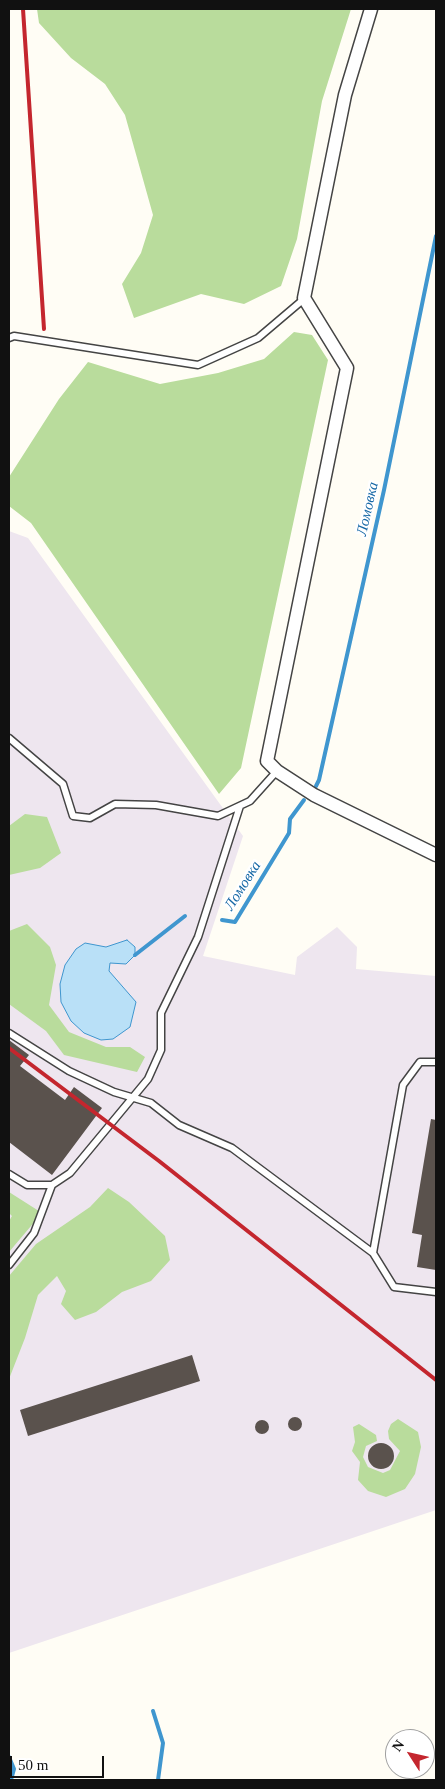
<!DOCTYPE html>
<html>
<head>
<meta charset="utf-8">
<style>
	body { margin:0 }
	#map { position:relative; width:445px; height:1789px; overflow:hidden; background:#fffdf5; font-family:"Times New Roman",serif }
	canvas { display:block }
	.frame { position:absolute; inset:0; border:10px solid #111; pointer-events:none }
	.north { position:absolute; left:385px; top:1729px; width:50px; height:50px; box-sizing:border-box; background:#fff; border:1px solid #a0a0a0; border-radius:50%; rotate:305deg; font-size:14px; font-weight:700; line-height:20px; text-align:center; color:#111 }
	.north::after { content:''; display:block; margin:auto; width:18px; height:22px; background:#c4262e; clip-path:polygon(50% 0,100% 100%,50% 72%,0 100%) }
	.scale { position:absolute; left:10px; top:1756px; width:94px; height:22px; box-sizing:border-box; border:2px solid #111; border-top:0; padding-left:6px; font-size:15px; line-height:18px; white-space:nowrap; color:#111; -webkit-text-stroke:4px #fff; paint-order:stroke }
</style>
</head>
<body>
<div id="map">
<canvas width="445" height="1789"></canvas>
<div class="frame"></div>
<div class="north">N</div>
<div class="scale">50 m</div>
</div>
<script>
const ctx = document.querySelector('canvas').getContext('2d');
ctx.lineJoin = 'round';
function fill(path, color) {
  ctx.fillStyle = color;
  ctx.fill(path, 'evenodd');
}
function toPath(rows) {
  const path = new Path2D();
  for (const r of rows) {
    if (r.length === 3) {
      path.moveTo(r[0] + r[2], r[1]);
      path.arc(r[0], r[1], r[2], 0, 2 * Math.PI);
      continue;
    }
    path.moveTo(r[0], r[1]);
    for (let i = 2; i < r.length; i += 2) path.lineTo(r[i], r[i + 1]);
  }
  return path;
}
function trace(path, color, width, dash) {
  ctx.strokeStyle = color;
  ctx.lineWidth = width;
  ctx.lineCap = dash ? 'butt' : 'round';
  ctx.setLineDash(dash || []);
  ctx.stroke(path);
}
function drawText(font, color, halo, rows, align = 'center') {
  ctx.font = font + ' "Times New Roman",serif';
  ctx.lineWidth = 5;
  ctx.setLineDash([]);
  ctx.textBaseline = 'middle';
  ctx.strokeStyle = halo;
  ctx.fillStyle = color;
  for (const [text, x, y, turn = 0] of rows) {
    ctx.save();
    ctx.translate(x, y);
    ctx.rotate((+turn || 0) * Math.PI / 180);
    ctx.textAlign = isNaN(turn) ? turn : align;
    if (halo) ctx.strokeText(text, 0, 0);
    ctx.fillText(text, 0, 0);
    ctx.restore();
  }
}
fill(toPath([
	[9,531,28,538,243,836,203,956,295,975,297,957,337,927,357,947,356,969,436,976,436,1510,9,1653]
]), '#eee6ef');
fill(toPath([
	[37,9,351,9,322,101,297,239,281,286,244,304,201,294,134,318,122,284,141,253,153,215,125,115,105,84,71,58,39,23],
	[294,332,312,335,328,360,241,768,219,794,31,523,9,506,9,477,59,399,88,362,160,384,218,373,264,359],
	[25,814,47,817,61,853,40,868,9,875,9,826],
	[27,924,50,947,56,965,49,1005,69,1032,106,1047,130,1047,145,1057,137,1072,64,1055,46,1031,9,1004,9,931],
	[108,1188,129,1202,165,1236,170,1260,151,1281,122,1292,96,1312,75,1320,61,1304,66,1291,57,1276,38,1295,25,1338,9,1379,9,1276,36,1244,90,1207],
	[9,1192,42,1213,9,1252,9,1221,12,1216,9,1213],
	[398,1419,418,1432,421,1447,415,1474,405,1489,386,1497,368,1491,358,1480,360,1462,352,1451,355,1442,353,1427,359,1424,376,1435,377,1441,366,1446,363,1457,368,1467,383,1473,390,1470,400,1451,389,1439,388,1431,391,1424]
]), '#b9dc9c');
const water = toPath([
	[127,940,135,947,135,955,126,964,110,963,109,971,136,1002,130,1027,113,1039,101,1040,84,1033,71,1021,61,1002,60,984,65,965,76,949,85,943,106,947,127,940]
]);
fill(water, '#b9e0f7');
trace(water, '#3f96cf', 1);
trace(toPath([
	[316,786,319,780,384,490,436,236],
	[222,920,235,922,289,833,290,819,304,800],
	[135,955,185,916],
	[153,1711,163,1743,158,1780],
	[9,1757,14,1769,11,1780]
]), '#3f96cf', 4);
fill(toPath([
	[9,1040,29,1055,20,1066,65,1100,74,1087,102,1108,52,1175,9,1142],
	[431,1119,436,1120,436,1270,417,1267,422,1235,412,1233],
	[192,1355,200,1381,28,1436,20,1410],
	[295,1424,7],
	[262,1427,7],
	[381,1456,13]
]), '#5a524d');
const lane = toPath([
	[9,338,14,336,198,365,258,338,304,299],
	[9,738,63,784,73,816,90,818,115,804,156,805,218,816,250,801,277,771],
	[9,1033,69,1071,114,1092,151,1103,179,1125,232,1148,373,1253],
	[436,1062,420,1062,403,1085,373,1253,394,1287,436,1292],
	[9,1174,27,1185,52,1185],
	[9,1265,34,1233,52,1185,70,1173,148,1079,161,1050,161,1013,198,937,240,806]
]);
const street = toPath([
	[371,9,345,95,304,298,347,368,267,761,277,771,314,795,436,855]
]);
trace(lane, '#444', 9);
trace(street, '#444', 15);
trace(lane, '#fff', 6);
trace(street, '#fff', 12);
trace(toPath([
	[23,9,44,329],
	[9,1048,159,1161,436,1380]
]), '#c4262e', 4);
drawText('italic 15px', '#1768a6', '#fff', [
	["Ломовка",368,509,-77],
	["Ломовка",243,886,-58]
]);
</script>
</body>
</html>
